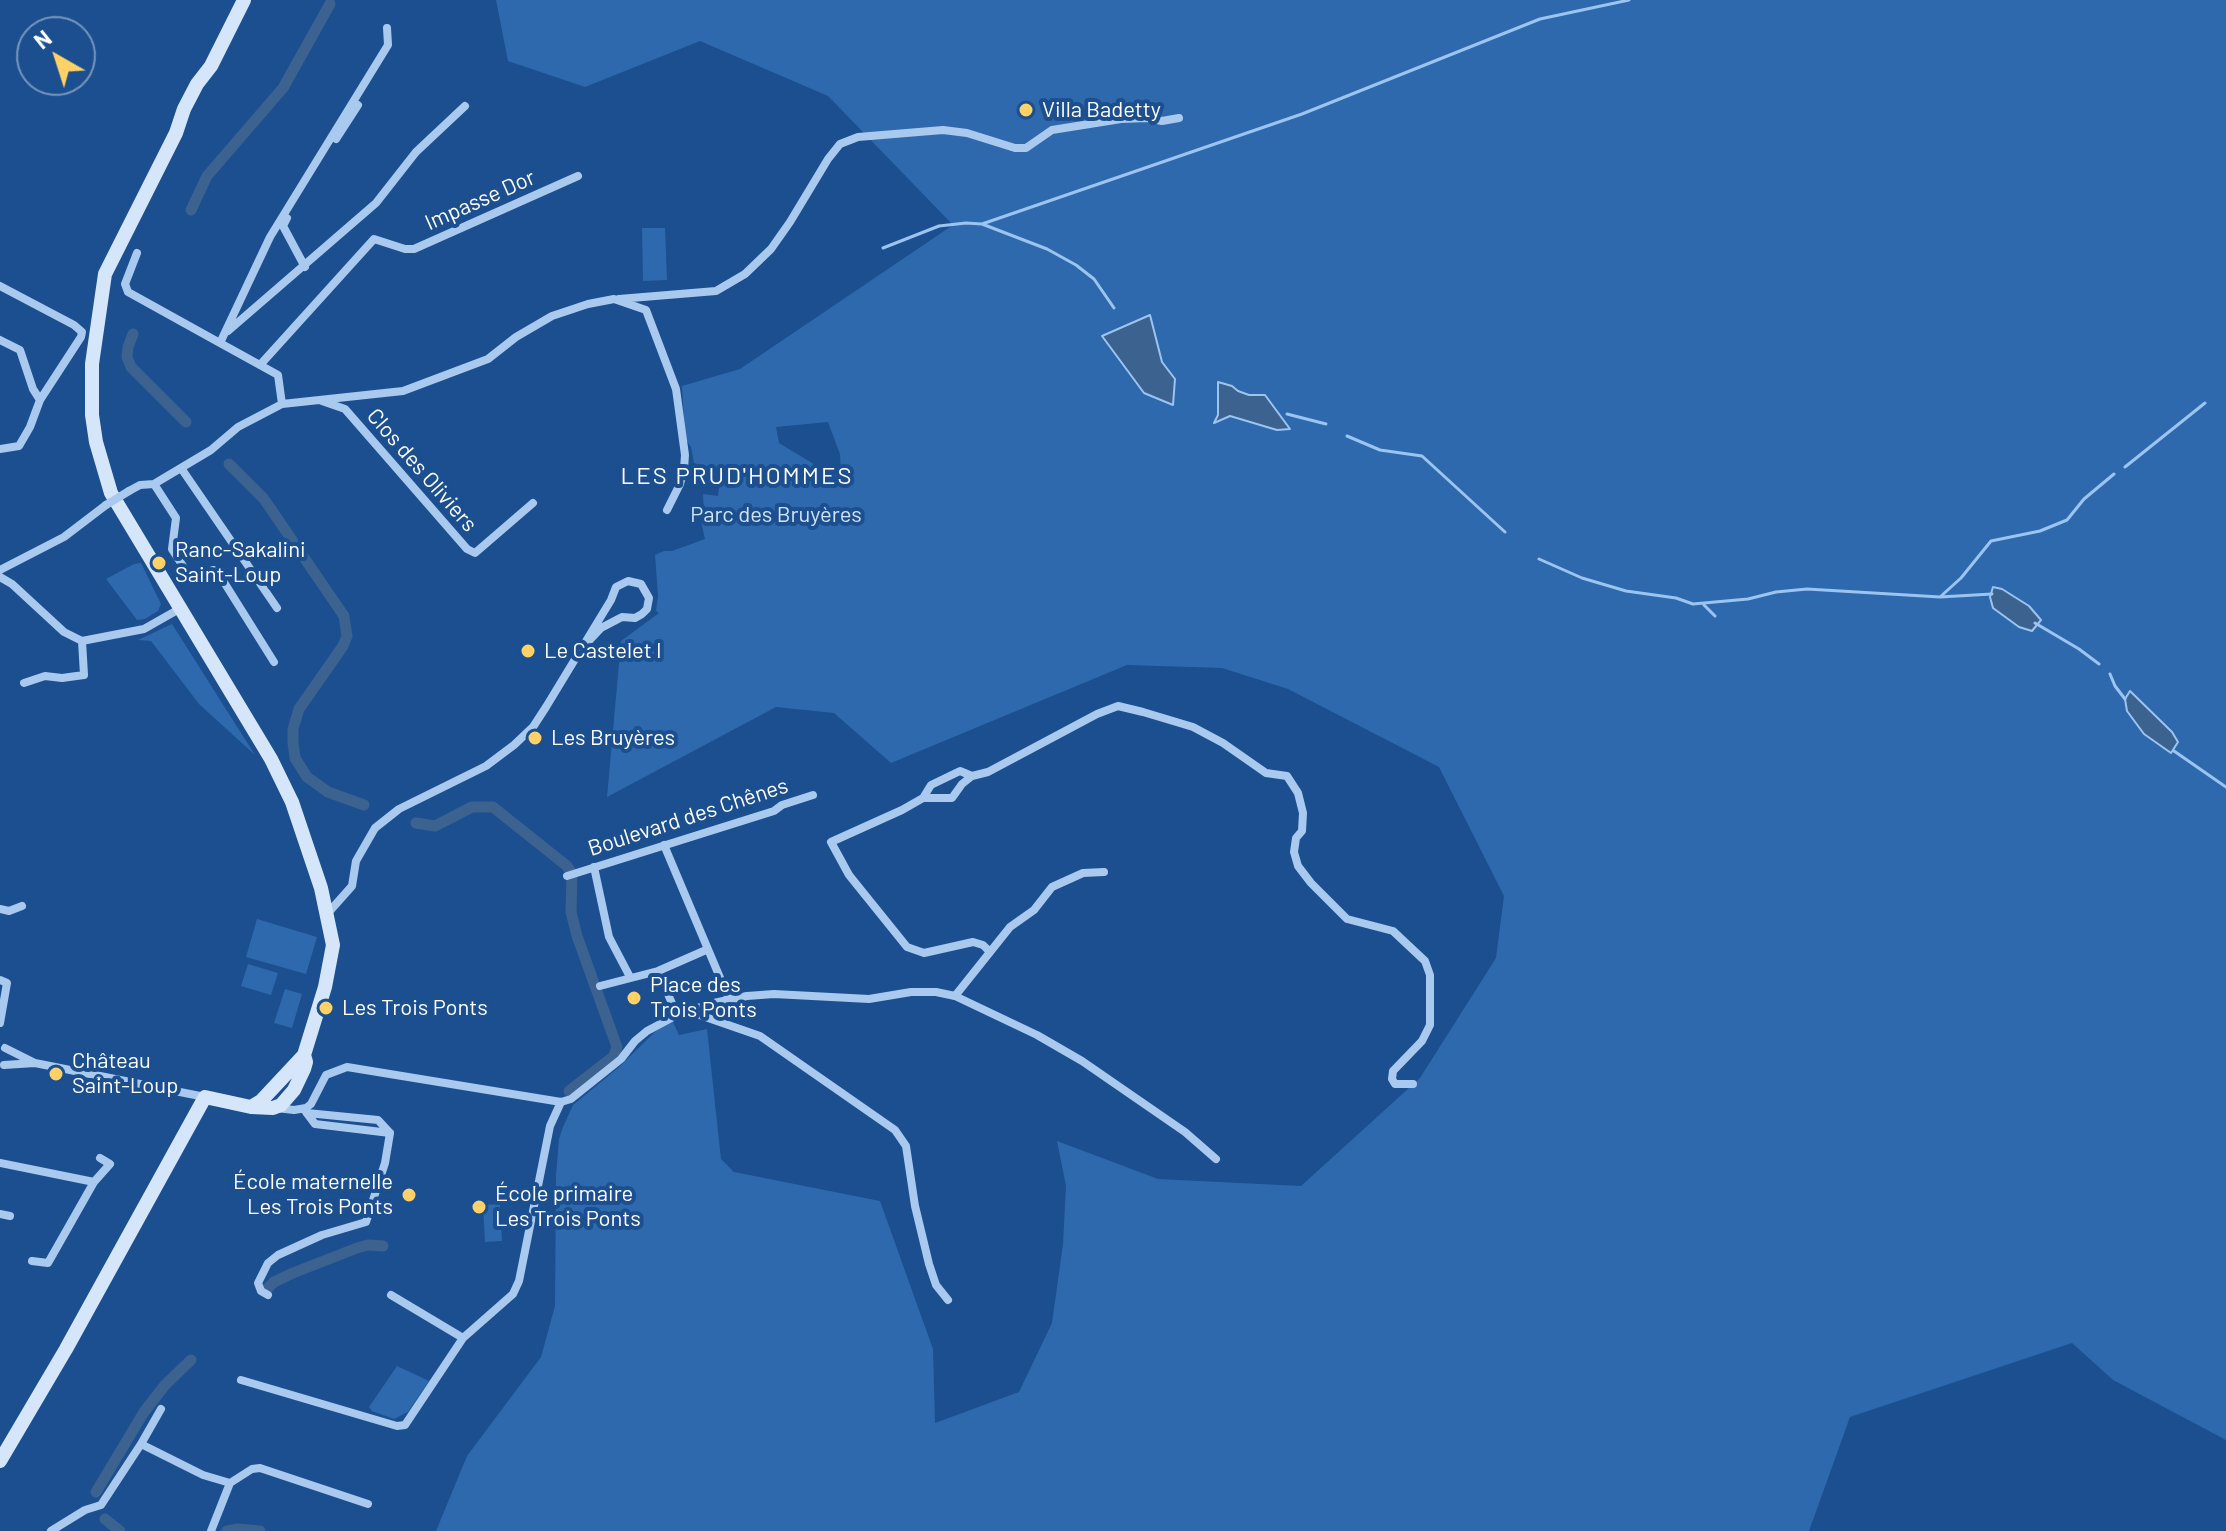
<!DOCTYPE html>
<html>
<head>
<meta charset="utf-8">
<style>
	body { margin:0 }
	#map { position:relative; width:2226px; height:1531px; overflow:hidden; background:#1b4f8f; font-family:Barlow,sans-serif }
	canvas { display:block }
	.north { position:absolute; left:16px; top:16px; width:80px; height:80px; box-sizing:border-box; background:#1b4f8f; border:2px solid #7695bc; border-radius:50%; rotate:321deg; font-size:22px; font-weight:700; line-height:32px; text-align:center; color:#fff }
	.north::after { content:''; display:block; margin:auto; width:28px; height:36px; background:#ffd166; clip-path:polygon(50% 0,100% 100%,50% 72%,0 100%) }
</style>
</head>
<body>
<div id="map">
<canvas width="2226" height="1531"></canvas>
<div class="north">N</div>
</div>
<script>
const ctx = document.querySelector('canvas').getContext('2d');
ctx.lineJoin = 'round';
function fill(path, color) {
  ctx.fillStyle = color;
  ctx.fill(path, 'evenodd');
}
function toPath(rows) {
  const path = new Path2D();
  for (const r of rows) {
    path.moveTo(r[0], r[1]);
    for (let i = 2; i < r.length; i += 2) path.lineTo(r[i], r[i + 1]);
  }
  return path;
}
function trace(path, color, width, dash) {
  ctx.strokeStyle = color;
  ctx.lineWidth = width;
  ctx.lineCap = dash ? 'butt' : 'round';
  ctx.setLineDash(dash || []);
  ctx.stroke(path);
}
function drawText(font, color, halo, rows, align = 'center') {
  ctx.font = font + ' Barlow,sans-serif';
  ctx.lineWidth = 8;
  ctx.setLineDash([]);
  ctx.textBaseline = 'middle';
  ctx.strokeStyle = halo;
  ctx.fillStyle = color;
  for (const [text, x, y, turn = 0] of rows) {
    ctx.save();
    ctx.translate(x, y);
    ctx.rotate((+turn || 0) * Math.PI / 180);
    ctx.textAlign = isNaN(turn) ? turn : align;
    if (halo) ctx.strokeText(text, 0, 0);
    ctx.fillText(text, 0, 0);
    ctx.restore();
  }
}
fill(toPath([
	[496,0,2226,0,2226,1440,2113,1380,2072,1343,1850,1417,1809,1531,436,1531,467,1456,541,1357,555,1306,556,1175,559,1139,563,1127,573,1105,618,1068,659,1028,673,1022,679,1035,707,1029,721,1159,734,1172,880,1201,933,1349,935,1423,1019,1392,1052,1323,1063,1244,1066,1186,1057,1141,1158,1179,1301,1186,1420,1078,1496,958,1504,896,1439,767,1288,689,1222,668,1127,665,891,763,834,713,776,707,607,797,621,641,659,613,656,611,658,596,655,555,664,551,672,551,705,539,701,521,704,520,703,494,718,496,720,480,708,478,708,467,694,463,691,447,685,438,682,386,740,369,953,225,828,96,700,41,585,87,508,61],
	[828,422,840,454,841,475,817,466,779,443,776,427],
	[642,228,665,228,667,280,643,281],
	[141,563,161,604,158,611,145,619,137,620,106,579,134,564],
	[172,624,255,755,199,704,151,641,138,640],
	[257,919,317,937,306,974,246,957],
	[248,964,278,973,271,995,241,986],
	[285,989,302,994,292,1028,274,1023],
	[500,1204,502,1241,485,1242,483,1205],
	[397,1366,429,1381,408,1412,394,1419,372,1411,369,1407]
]), '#2e69ad');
const water = toPath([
	[1150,315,1162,362,1175,379,1173,405,1144,393,1102,336,1150,315],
	[1218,382,1232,386,1238,391,1249,395,1265,395,1290,429,1277,430,1230,416,1214,423,1218,415,1218,382],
	[1993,587,2002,589,2029,606,2041,620,2032,631,2019,627,1993,608,1990,597,1993,587],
	[2130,691,2172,732,2178,742,2171,753,2144,734,2127,711,2125,699,2130,691]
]);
fill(water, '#3c6290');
trace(water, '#9cc4f0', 2);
trace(toPath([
	[982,224,1302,114,1540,19,1629,0],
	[883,248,939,226,966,223,982,224,1047,249,1076,265,1094,279,1114,308],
	[1287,414,1326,424],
	[1347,436,1380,450,1422,456,1505,532],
	[2125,467,2205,403],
	[1539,559,1582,578,1626,591,1676,598,1693,604,1748,599,1776,592,1807,589,1940,597,1961,578,1991,541,2040,531,2067,520,2084,499,2114,474],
	[1940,597,1992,594],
	[1704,605,1715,616],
	[2035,623,2079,649,2099,664],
	[2110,674,2115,686,2125,699],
	[2174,751,2226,787]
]), '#9cc4f0', 3);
trace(toPath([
	[191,210,207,176,283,88,330,4],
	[133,334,128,347,127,357,131,367,186,422],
	[229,464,264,499,344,616,347,636,343,646,299,709,293,729,293,743,295,758,307,777,328,792,364,805],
	[416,823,435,826,472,807,493,807,567,866,572,874,571,912,577,936,617,1047,614,1056,569,1091],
	[266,1290,274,1282,293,1273,357,1248,368,1245,383,1246],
	[96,1492,144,1412,165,1385,191,1360],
	[105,1519,120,1531],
	[227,1531,238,1529,260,1531]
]), '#3c6290', 11);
trace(toPath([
	[336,139,358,105],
	[287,218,283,226,305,267],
	[137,253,125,284,128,292,220,343],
	[0,286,74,325,82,332,81,337,40,400,30,427,19,446,0,449],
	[619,299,716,291,745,274,771,249,790,222,828,159,840,144,858,137,943,130,967,133,1015,148,1026,148,1052,130,1121,119,1147,118,1162,121,1179,118],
	[228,331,376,203,416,152,465,106],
	[0,340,20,350,33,389,40,400],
	[260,365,374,239,405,249,414,249,578,176],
	[322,401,345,409,467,549,475,553,533,503],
	[282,404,278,375,220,343,270,237,388,45,387,28],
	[181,468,277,608],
	[154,484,176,518,172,549,190,577,197,580,213,570,217,571,274,662],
	[129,491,140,485,154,484,211,450,238,427,282,404,403,391,488,359,516,337,552,316,588,304,614,299,646,310,676,389,685,455,684,469,680,484,667,510],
	[0,570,64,537,106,505],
	[0,577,12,584,64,632,82,641,144,629,181,608],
	[24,683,45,676,62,678,84,675,82,641],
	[923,798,931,785,960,771,972,776],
	[664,845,729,999],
	[594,867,609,937,630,977],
	[567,876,774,811,782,805,813,795],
	[0,909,9,911,22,906],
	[328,913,352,886,356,861,375,828,399,809,486,766,514,745,533,727,546,707,611,600,616,587,628,581,641,584,649,598,647,609,642,614,635,618,622,617,601,628,584,646],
	[990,952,983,945,973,942,924,953,907,947,849,875,831,842,902,810,923,798,952,798,962,784,972,776,988,772,1097,714,1118,706,1143,712,1193,727,1223,743,1266,773,1287,776,1298,793,1303,813,1302,831,1296,838,1294,852,1298,866,1311,883,1347,919,1393,931,1425,961,1430,975,1430,1025,1422,1041,1393,1071,1392,1079,1395,1084,1413,1084],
	[658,971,677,1015],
	[0,980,7,983,0,1023],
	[600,986,658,971,706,950],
	[955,996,1010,927,1034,910,1052,887,1083,873,1104,872],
	[688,1011,760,1036,895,1130,906,1146,915,1206,929,1264,936,1285,948,1300],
	[5,1048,35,1063,205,1097],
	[4,1065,35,1063],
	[276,1108,294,1110,306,1108,311,1104,326,1075,347,1067,561,1102,571,1099,621,1059,635,1041,647,1031,677,1015,709,1004,747,996,774,994,869,999,911,992,936,992,955,996,1037,1035,1082,1061,1185,1132,1216,1159],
	[306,1112,315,1124,390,1133],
	[0,1163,94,1182],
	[0,1214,10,1216],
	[32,1261,48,1263,94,1182,110,1164,100,1158],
	[268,1295,261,1291,258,1283,268,1263,278,1255,322,1235,366,1222,385,1163,390,1133,378,1120,307,1113],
	[391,1295,463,1338],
	[241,1380,397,1426,405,1425,463,1338,513,1294,519,1281,550,1126,561,1102],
	[141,1444,161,1409],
	[51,1531,85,1510,101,1505,141,1444,203,1475,230,1483,252,1469,260,1468,368,1504],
	[211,1531,230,1483]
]), '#a9c9ee', 8);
trace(toPath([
	[251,1107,261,1101,304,1055],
	[0,1461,66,1349,205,1097,251,1107,273,1108,281,1105,294,1090,304,1069,306,1062,304,1055,325,987,333,945,321,888,292,802,271,759,111,493,96,442,92,415,92,364,105,274,176,133,184,109,197,84,211,66,244,0]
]), '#d6e6fa', 14);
trace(toPath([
	[106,505,129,491]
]), '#a9c9ee', 8);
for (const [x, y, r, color] of [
	[1026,110,8,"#ffd166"],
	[159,563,8,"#ffd166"],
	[528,651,8,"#ffd166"],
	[535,738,8,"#ffd166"],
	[634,998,8,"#ffd166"],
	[326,1008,8,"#ffd166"],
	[56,1074,8,"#ffd166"],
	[409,1195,8,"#ffd166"],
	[479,1207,8,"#ffd166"]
]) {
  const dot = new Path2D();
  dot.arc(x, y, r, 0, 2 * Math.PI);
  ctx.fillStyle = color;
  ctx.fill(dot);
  trace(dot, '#1b4f8f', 3);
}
drawText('22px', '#fff', '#1b4f8f', [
	["Villa Badetty",1042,110],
	["Ranc-Sakalini",175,550],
	["Saint-Loup",175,575],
	["Le Castelet I",544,651],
	["Les Bruyères",551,738],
	["Place des",650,985],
	["Trois Ponts",650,1010],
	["Les Trois Ponts",342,1008],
	["Château",72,1061],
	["Saint-Loup",72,1086],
	["École maternelle",393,1182,"right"],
	["Les Trois Ponts",393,1207,"right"],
	["École primaire",495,1194],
	["Les Trois Ponts",495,1219]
], 'left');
drawText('22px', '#fff', '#1b4f8f', [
	["Impasse Dor",480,200,-24],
	["Clos des Oliviers",422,470,49],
	["Boulevard des Chênes",688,817,-18]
]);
drawText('22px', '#cfe3fa', '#1b4f8f', [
	["Parc des Bruyères",776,515]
]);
ctx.letterSpacing = '2px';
drawText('24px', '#fff', '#1b4f8f', [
	["LES PRUD'HOMMES",737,476]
]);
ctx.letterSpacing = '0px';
</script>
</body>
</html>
